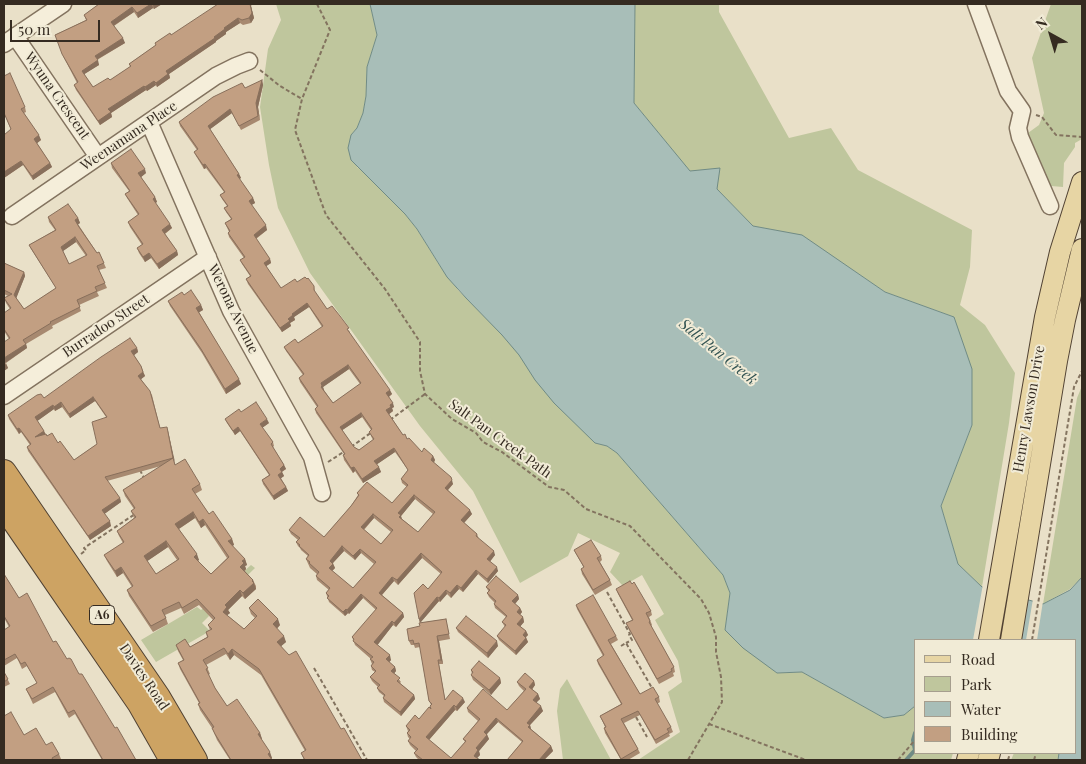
<!DOCTYPE html>
<html>
<head>
<meta charset="utf-8">
<style>
	body { margin:0 }
	#map { position:relative; width:1086px; height:764px; overflow:hidden; background:#e9e0c8; font-family:"Playfair Display",serif }
	canvas { display:block }
	.frame { position:absolute; inset:0; border:5px solid #352b21; pointer-events:none }
	.legend { position:absolute; left:914px; top:639px; width:162px; height:115px; box-sizing:border-box; background:#f1ebd6; border:1px solid #a69e8e; margin:0; padding:6px 9px; list-style:none; font-size:15px; color:#352b21 }
	.legend li { display:flex; align-items:center; gap:10px; height:25px }
	.legend b { width:25px; border:1px solid #a69e8e }
	.north { position:absolute; left:1026px; top:10px; width:50px; height:50px; -webkit-text-stroke:4px #f1ebd6; paint-order:stroke; rotate:321deg; font-size:14px; font-weight:700; line-height:20px; text-align:center; color:#352b21 }
	.north::after { content:''; display:block; margin:auto; width:18px; height:22px; background:#352b21; clip-path:polygon(50% 0,100% 100%,50% 72%,0 100%) }
	.scale { position:absolute; left:10px; top:20px; width:90px; height:22px; box-sizing:border-box; border:2px solid #352b21; border-top:0; padding-left:6px; font-size:15px; line-height:18px; white-space:nowrap; color:#352b21; -webkit-text-stroke:4px #f1ebd6; paint-order:stroke }
</style>
</head>
<body>
<div id="map">
<canvas width="1086" height="764"></canvas>
<div class="frame"></div>
<ul class="legend">
<li><b style="height:6px;background:#e7d5a4"></b>Road</li>
<li><b style="height:14px;background:#bfc69d"></b>Park</li>
<li><b style="height:14px;background:#a8beb8"></b>Water</li>
<li><b style="height:14px;background:#c29f82"></b>Building</li>
</ul>
<div class="north">N</div>
<div class="scale">50 m</div>
</div>
<script>
const ctx = document.querySelector('canvas').getContext('2d');
ctx.lineJoin = 'round';
function fill(path, color) {
  ctx.fillStyle = color;
  ctx.fill(path, 'evenodd');
}
function toPath(rows) {
  const path = new Path2D();
  for (const r of rows) {
    path.moveTo(r[0], r[1]);
    for (let i = 2; i < r.length; i += 2) path.lineTo(r[i], r[i + 1]);
  }
  return path;
}
function trace(path, color, width, dash) {
  ctx.strokeStyle = color;
  ctx.lineWidth = width;
  ctx.lineCap = dash ? 'butt' : 'round';
  ctx.setLineDash(dash || []);
  ctx.stroke(path);
}
function drawText(font, color, halo, rows, align = 'center') {
  ctx.font = font + ' "Playfair Display",serif';
  ctx.lineWidth = 4;
  ctx.setLineDash([]);
  ctx.textBaseline = 'middle';
  ctx.strokeStyle = halo;
  ctx.fillStyle = color;
  for (const [text, x, y, turn = 0] of rows) {
    ctx.save();
    ctx.translate(x, y);
    ctx.rotate((+turn || 0) * Math.PI / 180);
    ctx.textAlign = isNaN(turn) ? turn : align;
    if (halo) ctx.strokeText(text, 0, 0);
    ctx.fillText(text, 0, 0);
    ctx.restore();
  }
}
fill(toPath([
	[276,4,370,4,377,35,367,67,366,96,363,113,357,128,351,135,357,167,371,178,405,214,417,229,438,263,458,290,502,334,595,443,607,446,617,453,723,575,730,593,725,630,777,673,802,672,884,718,904,715,915,706,915,753,953,753,951,760,638,760,680,732,668,692,682,682,678,661,655,620,664,614,642,575,623,586,610,572,620,553,578,533,568,556,520,583,473,491,420,426,310,273,278,208,269,165,260,107,268,49,281,20],
	[635,4,719,4,719,12,789,138,831,128,858,170,972,230,970,267,960,305,985,325,1015,373,1009,423,982,587,958,564,941,506,972,425,954,317,885,292,802,236,753,226,717,189,690,172,634,103],
	[1051,4,1082,4,1082,139,1075,143,1075,147,1064,163,1063,187,1051,186,1030,145,1028,133,1039,125,1044,113,1032,58],
	[1082,386,1082,577,1070,589,1043,604,1077,398],
	[251,565,255,568,208,614,209,616,202,623,210,631,156,662,141,640,197,607,201,610],
	[567,679,611,760,563,760,557,711,560,689],
	[1014,753,1059,753,1059,756,1058,760,1011,760]
]), '#bfc69d');
const water = toPath([
	[370,4,635,4,634,103,690,171,720,168,717,189,753,226,802,235,885,292,954,317,972,369,972,425,941,506,958,564,982,587,1043,604,1070,590,1082,577,1082,760,1058,760,1059,753,1075,753,1075,640,915,640,915,706,904,715,884,718,802,672,777,673,743,648,725,630,730,593,723,575,617,453,607,446,595,443,554,403,535,380,519,355,502,335,466,298,447,277,417,229,405,214,351,160,348,148,351,135,357,128,363,113,366,96,367,67,377,35,370,4]
]);
fill(water, '#a8beb8');
trace(water, '#708b85', 1);
fill(toPath([
	[983,584,1028,597,1021,640,973,640],
	[1033,599,1043,601,1037,640,1026,640]
]), '#e9e0c8');
trace(toPath([
	[915,733,913,740,915,750],
	[906,760,915,750]
]), '#708b85', 4);
const minor = toPath([
	[976,4,1008,91,1022,111,1018,128,1020,137,1050,206],
	[15,36,98,157],
	[4,44,63,4],
	[149,122,231,311,312,457,322,493],
	[12,216,216,76,236,66,249,61],
	[4,396,208,257]
]);
const major = toPath([
	[989,640,1045,317,1060,252,1082,182],
	[1011,640,1057,361,1065,320,1082,249],
	[967,760,969,753],
	[988,760,990,753]
]);
const highway = toPath([
	[4,472,158,697,195,760],
	[4,506,140,704,172,760]
]);
trace(minor, '#83735f', 19);
trace(major, '#514233', 22);
trace(highway, '#514233', 26);
trace(toPath([
	[317,4,330,30,302,99,295,130,326,215,385,289,420,342,420,371,425,394,452,419,476,433,483,442,502,452,549,487,564,490,586,509,630,526,701,599,709,613,716,637,716,652,721,677,722,702,688,760],
	[260,70,280,86,302,99],
	[1036,115,1042,117,1056,135,1082,137],
	[390,420,425,394],
	[351,447,372,432],
	[328,462,345,451],
	[140,470,144,478],
	[81,554,86,550,84,548,135,514],
	[607,592,630,634,629,635,632,640,626,643],
	[1032,640,1074,387,1082,371],
	[621,646,626,643,652,688],
	[314,668,367,760],
	[636,717,647,737],
	[709,724,806,760],
	[898,760,915,740],
	[1008,760,1010,753],
	[1034,760,1036,753]
]), '#83735f', 2, [4, 2.5]);
trace(minor, '#f5eeda', 16);
trace(major, '#e7d5a4', 20);
trace(highway, '#cda363', 24);
fill(toPath([
	[99,4,162,4,154,9,153,8,138,18,134,12,114,26,125,43,97,60,99,65,84,74,93,87,110,80,130,67,129,64,156,45,155,43,171,35,251,6,254,18,251,23,243,25,240,23,226,32,226,34,216,41,216,42,169,74,170,78,157,87,156,85,147,91,146,90,111,113,112,117,100,125,76,90,74,85,77,83,64,58,55,35,86,20,84,15],
	[262,80,263,85,258,107,260,120,241,130,232,113,210,129,239,174,241,178,239,179,253,198,255,203,251,205,267,230,256,239,270,259,271,263,266,266,281,288,297,282,314,286,315,292,327,309,350,332,349,333,392,394,389,397,394,407,392,408,393,411,389,414,403,435,422,452,433,456,435,460,434,463,453,484,448,490,472,514,464,523,477,534,479,539,495,555,490,561,498,571,488,583,478,574,463,592,459,589,451,598,447,594,440,602,439,601,420,623,446,619,450,639,439,641,443,664,439,664,445,699,465,702,457,711,455,710,429,740,451,758,465,742,463,739,478,721,468,712,467,708,507,710,524,691,519,686,517,682,534,681,535,685,532,689,538,694,540,699,536,702,543,711,530,725,531,729,551,746,553,751,544,760,507,760,522,742,498,722,487,734,489,739,479,751,480,755,477,758,480,760,419,760,416,757,414,753,416,751,410,745,408,741,410,739,408,737,407,733,408,731,406,726,419,719,431,709,431,705,429,701,420,647,415,648,414,645,411,645,409,641,420,626,420,623,419,619,428,589,441,574,422,558,398,585,394,581,382,595,403,613,404,617,396,627,393,625,377,645,391,660,389,662,395,667,396,671,394,673,401,682,400,683,414,695,415,699,401,716,384,702,383,698,384,696,379,692,377,688,378,687,372,681,370,677,375,672,372,670,371,666,372,664,370,659,371,659,355,645,352,637,376,610,363,598,349,614,348,613,345,616,329,602,326,593,329,590,317,580,316,576,317,574,310,568,306,559,308,556,301,550,300,548,298,546,296,542,298,540,291,534,289,530,324,537,351,506,358,495,357,493,392,503,407,487,402,483,401,479,408,470,395,452,377,464,381,472,363,483,355,471,353,473,344,460,343,455,344,454,316,413,315,409,317,407,300,382,299,378,303,375,286,351,284,347,298,343,322,327,309,307,294,317,295,320,290,323,291,326,282,332,248,284,246,279,250,276,242,264,240,260,244,258,229,237,228,233,229,232,225,223,231,219,226,212,224,208,227,206,222,199,220,195,224,192,206,168,204,169,196,156,194,152,197,150,180,126,179,122],
	[349,369,360,384,333,403,324,390,323,387],
	[362,417,371,430,369,432,373,440,359,450,354,447,342,430],
	[415,499,433,514,418,532,402,519,401,516],
	[374,518,391,532,381,544,364,530],
	[344,551,355,560,361,553,374,564,353,588,332,571,335,568,333,563],
	[25,107,26,112,24,113,41,140,37,143,50,163,52,167,33,180,23,165,4,178,11,130,4,113],
	[111,163,146,173,141,177,155,197,157,202,155,203,172,228,165,234,177,251,178,255,159,269,151,258,145,262,139,253,137,248,142,245,130,227,128,222,138,215,127,198,125,194,129,191,112,168],
	[48,217,78,218,80,223,78,224,97,253,99,252,106,268,99,270,107,288,97,292,99,296,79,305,81,311,52,326,53,328,26,344,27,348,6,363,8,368,4,371,9,339,4,331,4,313,10,309,6,303,4,298,8,296,4,294,4,263,24,272,25,276,16,298,24,309,56,288,31,249,29,245,55,230,49,222],
	[76,242,86,256,69,264,63,251],
	[168,301,201,305,203,310,199,312,241,384,226,394,202,353,170,306],
	[137,348,138,352,134,355,141,366,145,376,141,379,152,395,160,428,168,431,175,465,200,484,202,490,195,494,209,514,232,539,234,545,232,546,245,559,247,565,245,566,246,569,245,571,253,580,256,586,256,589,245,599,242,596,228,610,230,613,227,615,244,629,255,618,251,614,249,608,280,625,277,629,286,642,281,646,341,729,362,760,304,760,301,753,305,751,261,675,234,655,230,660,226,654,206,665,210,674,208,675,215,688,227,706,260,733,262,739,261,739,272,758,271,759,272,760,230,760,217,740,212,728,200,710,198,704,199,703,180,669,178,663,183,660,178,651,176,645,190,647,207,637,206,632,210,630,208,625,213,620,199,605,184,614,181,608,165,615,168,624,153,632,129,596,127,590,132,587,123,573,117,577,107,561,104,555,123,543,119,536,117,531,134,518,131,511,134,509,125,496,123,490,161,466,107,481,120,498,121,502,104,514,111,526,90,540,28,451,27,447,30,445,21,432,19,434,9,419,8,415,44,398],
	[95,401,106,417,97,444,74,460,58,443,45,434,44,431,37,421,54,409,55,411,62,407,70,418],
	[195,518,201,528,205,525,227,558,211,574,198,561,199,560,179,529],
	[168,547,177,560,156,574,147,561],
	[225,419,269,423,262,428,273,442,274,446,273,447,284,465,286,469,282,472,284,476,281,478,286,487,288,491,274,500,263,484,262,480,269,475,240,431,235,435,227,423],
	[574,550,601,556,602,560,600,562,610,580,612,585,595,595,582,574,581,569,584,568,576,554],
	[4,574,19,598,53,642,79,674,136,760,102,760,75,714,69,718,55,692,33,704,26,689,37,683,27,666,22,669,17,658,4,666,4,630,9,627,4,618],
	[486,587,518,595,519,599,515,604,520,608,522,612,520,615,523,617,524,622,520,626,526,631,528,635,526,637,528,642,516,655,499,640,497,636,505,627,502,622,506,617,495,608,494,604,495,603,489,597,487,593,489,592],
	[616,589,651,611,652,615,649,617,652,625,651,626,674,667,675,672,673,673,674,676,659,684,628,628,626,623,632,620,618,594],
	[576,605,616,636,618,640,611,644,640,694,659,697,660,702,657,704,671,727,673,732,669,734,670,736,656,744,640,715,624,723,638,749,640,753,628,760,621,760,605,733,604,728,605,727,600,716,621,704,598,664,597,660,603,656,577,609],
	[456,628,498,646,488,658,458,632],
	[471,670,500,678,501,683,491,695,473,680,471,675,472,674],
	[4,672,10,684,4,687],
	[24,735,46,745,59,754,61,759,59,760,4,760]
]), '#a78970');
fill(toPath([
	[151,4,152,4,153,8,138,18,137,13],
	[154,4,162,4,154,9,153,5],
	[250,4,252,4,251,6,254,18,251,23,249,18],
	[132,7,134,12,113,26,111,22],
	[238,18,240,23,226,32,226,34,216,41,216,42,169,74,170,78,157,87,156,83,166,71,214,37,224,28],
	[123,38,125,43,96,60,95,56],
	[98,60,99,65,83,75,82,71],
	[262,80,263,85,258,107,260,120,256,103],
	[154,81,156,85,147,91,145,87],
	[144,86,146,90,111,113,112,117,100,125,98,121,108,109],
	[230,109,232,113,209,130,208,126],
	[39,135,41,140,36,144,34,139],
	[21,161,23,165,4,178,4,172],
	[50,163,52,167,33,180,32,176],
	[205,164,206,168,204,169,203,165],
	[145,169,146,173,140,178,138,173],
	[239,174,241,178,238,180,237,175],
	[155,197,157,202,154,204,153,199],
	[253,198,255,203,250,206,249,201],
	[78,218,80,223,77,225,75,220],
	[170,224,172,228,164,234,162,230],
	[266,225,267,230,255,239,254,235],
	[75,237,76,242,63,251,61,247],
	[177,251,178,255,159,269,157,264],
	[149,253,151,258,145,262,143,257],
	[270,259,271,263,265,267,264,263],
	[24,272,25,276,16,299,14,295],
	[307,303,309,307,294,317,295,320,290,323,291,326,282,332,280,328,292,314],
	[201,305,203,310,198,313,196,308],
	[26,344,27,348,5,363,4,358],
	[137,348,138,352,133,356,131,351],
	[6,364,8,368,4,371,4,365],
	[348,365,349,369,323,387,324,390,323,391,321,383],
	[143,372,145,376,140,380,138,376],
	[239,379,241,384,226,394,225,389],
	[390,390,392,394,388,397,386,393],
	[93,397,95,401,70,418,69,414],
	[61,402,62,407,55,411,54,407],
	[393,403,394,407,392,408,393,411,388,415,386,410,390,405],
	[53,405,54,409,36,422,35,417],
	[361,413,362,417,341,431,340,427],
	[267,419,269,423,262,428,260,424],
	[167,427,168,431,175,462,173,458],
	[238,427,240,431,235,435,233,431],
	[19,428,21,432,19,434,17,429],
	[44,431,46,435,35,437],
	[394,448,395,452,376,465,374,461],
	[433,456,435,460,432,465,431,460],
	[284,465,286,469,281,472,280,469],
	[354,467,355,471,353,473,351,468],
	[379,467,381,472,363,483,362,479],
	[282,472,284,476,280,479,278,475],
	[452,480,453,484,446,492,445,488],
	[286,487,288,491,274,500,273,496],
	[414,495,415,499,401,516,402,520,401,521,398,513],
	[120,498,121,502,103,515,102,510],
	[470,510,472,514,463,524,461,520],
	[193,512,195,518,177,530,175,524],
	[373,514,374,518,362,531,361,527],
	[203,519,205,525,201,528,199,522],
	[110,521,111,526,90,540,88,536],
	[232,539,234,545,230,547,228,541],
	[166,541,168,547,146,562,144,556],
	[342,546,344,551,331,565,330,561],
	[360,549,361,553,355,560,353,556],
	[494,551,495,555,489,563,487,559],
	[421,553,422,558,398,585,397,580],
	[197,554,199,560,196,562,194,557],
	[245,559,247,565,245,566,246,569,243,572,240,567,242,561],
	[333,564,335,568,331,572,329,568],
	[121,567,123,573,117,577,115,571],
	[497,567,498,571,488,583,487,579],
	[476,570,478,574,463,592,461,588],
	[392,577,394,581,380,597,379,593],
	[253,580,256,589,245,599,243,593],
	[457,585,459,589,451,598,450,593],
	[240,590,242,596,228,610,230,613,225,617,223,612,225,605],
	[446,590,447,594,440,602,439,598],
	[361,594,363,598,349,614,347,610],
	[518,595,519,599,514,605,512,601],
	[437,597,439,601,420,623,419,619],
	[520,608,522,612,518,617,517,612],
	[346,609,348,613,345,616,343,612],
	[403,613,404,617,396,627,394,623],
	[523,617,524,622,519,628,517,624],
	[278,619,280,625,275,630,273,624],
	[392,621,393,625,376,647,374,642],
	[526,631,528,635,524,639,523,635],
	[284,636,286,642,279,648,277,642],
	[437,636,439,641,443,664,441,660],
	[526,638,528,642,516,655,515,651],
	[497,641,498,646,488,658,487,653],
	[232,649,234,655,230,660,228,654],
	[390,655,391,660,388,664,386,659],
	[395,667,396,671,393,675,391,671],
	[500,678,501,683,491,695,489,690],
	[534,681,535,685,531,691,529,687],
	[538,694,540,699,535,704,533,700],
	[414,695,415,699,401,716,400,712],
	[463,698,465,702,457,711,456,707],
	[454,705,455,710,428,741,426,737],
	[541,706,543,711,530,725,531,729,530,731,527,723],
	[496,718,498,722,485,736,484,732],
	[260,733,262,739,260,740,258,734],
	[487,735,489,739,479,751,480,755,475,760,474,756,476,748],
	[551,746,553,751,544,760,539,760],
	[270,752,272,758,270,760,268,754]
]), '#886f5b');
const building = toPath([
	[99,4,151,4,137,13,132,7,111,22,123,38,95,56,98,60,82,71,93,87,108,78,110,80,131,66,129,64,156,45,155,43,170,33,171,35,218,4,250,4,252,13,249,18,242,20,238,18,224,28,225,29,214,37,215,38,166,71,168,74,156,83,154,81,145,87,144,86,108,109,111,112,98,121,74,85,78,82,62,54,55,35,87,20,84,15,99,4],
	[10,73,25,107,21,109,39,135,34,139,50,163,32,176,21,161,4,172,4,135,11,129,4,113,4,75,4,76,10,73],
	[262,80,256,103,258,116,239,126,230,109,208,126,239,174,237,175,253,198,249,201,266,225,254,235,270,259,264,263,281,288,295,279,297,282,305,277,307,279,308,278,314,286,314,290,327,309,332,306,340,316,349,328,347,329,390,390,386,393,393,403,390,405,391,407,386,410,403,435,405,434,407,439,409,438,422,452,424,448,433,456,431,460,451,477,452,480,445,488,470,510,461,520,477,534,476,536,494,551,487,559,497,567,487,579,476,570,461,588,457,585,450,593,446,590,439,598,437,597,419,619,414,593,423,584,428,589,442,572,421,553,397,580,392,577,379,593,403,613,394,623,392,621,374,642,390,655,386,659,395,667,391,671,400,678,397,681,414,695,400,712,383,698,385,695,377,688,380,685,370,677,376,671,371,666,374,662,370,659,373,657,353,641,354,639,352,637,377,608,361,594,347,610,346,609,343,612,327,598,329,596,326,593,330,588,316,576,319,572,309,563,310,562,306,559,309,555,299,546,300,545,296,542,300,538,289,530,300,517,324,537,351,506,359,495,357,493,367,482,392,503,408,485,401,479,408,470,394,448,374,461,379,467,362,479,354,467,351,468,343,455,345,454,315,409,318,406,299,378,304,374,284,347,295,339,298,343,323,326,307,303,292,314,293,315,288,319,290,321,280,328,246,279,251,276,240,260,245,257,228,233,230,231,225,223,232,219,224,208,228,206,220,195,225,192,205,164,203,165,194,152,198,149,179,122,213,97,242,83,245,88,262,80],
	[348,365,361,383,333,403,321,387,322,386,321,383,348,365],
	[361,413,372,429,369,432,374,439,359,450,354,447,340,427,361,413],
	[414,495,435,512,418,532,399,517,401,515,398,513,414,495],
	[373,514,393,530,381,544,361,527,373,514],
	[342,546,353,556,360,549,376,562,353,588,329,568,333,564,330,561,342,546],
	[131,149,145,169,138,173,155,197,153,199,170,224,162,230,177,251,157,264,149,253,143,257,137,248,143,244,128,222,139,214,125,194,130,191,111,163,131,149],
	[68,204,78,218,75,220,79,227,97,253,99,252,104,263,97,266,105,283,95,287,97,291,77,300,80,307,50,322,51,323,23,340,26,344,4,358,4,342,10,338,4,329,4,313,11,308,4,298,12,294,4,290,4,263,24,272,14,295,24,309,56,288,29,245,56,230,48,217,68,204],
	[75,237,87,255,69,264,61,247,75,237],
	[191,290,201,305,196,308,239,379,225,389,201,349,168,301,182,292,184,295,191,290],
	[130,338,137,348,131,351,141,366,143,372,138,376,150,391,160,428,167,427,173,458,105,477,120,498,102,510,110,521,88,536,27,447,31,444,19,428,17,429,8,415,37,395,41,394,44,398,101,357,130,338],
	[93,397,107,417,92,422,97,444,74,460,60,441,58,443,52,433,47,436,46,434,35,437,44,431,35,417,53,405,54,407,61,402,69,414,93,397],
	[256,402,267,419,260,424,273,442,271,444,284,465,280,469,282,472,278,475,286,487,273,496,262,480,270,475,238,427,233,431,225,419,239,409,241,412,256,402],
	[173,458,175,465,185,459,200,484,192,489,209,514,213,511,232,539,228,541,245,559,242,561,244,563,240,567,253,580,252,581,254,583,243,593,240,590,225,605,227,607,223,612,244,629,257,616,249,608,258,599,278,619,273,624,284,636,277,642,289,655,296,651,341,729,344,728,362,760,305,760,301,753,306,750,259,669,232,649,228,654,224,648,203,660,208,668,206,669,215,688,227,706,237,699,260,733,258,734,270,752,268,754,272,760,231,760,215,734,212,728,214,727,198,704,200,703,178,663,184,660,176,645,185,639,190,647,208,637,206,632,212,629,208,625,215,618,197,599,182,608,179,602,162,610,166,618,151,626,127,590,133,586,121,567,115,571,104,555,124,542,117,531,136,517,131,511,135,508,123,490,173,458],
	[193,512,199,522,203,519,229,557,211,574,194,557,197,554,175,524,193,512],
	[166,541,179,559,156,574,144,556,166,541],
	[591,540,601,556,597,558,610,580,593,590,581,569,584,567,574,550,591,540],
	[4,574,19,598,27,593,53,642,56,641,67,659,69,658,71,659,79,674,82,674,115,728,117,727,136,760,103,760,74,710,68,713,53,687,32,699,26,689,37,683,25,662,21,664,15,654,4,660,4,630,10,626,4,616,4,574],
	[496,576,518,595,512,601,520,608,517,612,523,617,517,624,526,631,523,635,526,638,515,651,497,636,506,625,502,622,507,616,494,604,496,601,487,593,490,590,486,587,496,576],
	[630,581,632,584,634,582,651,611,646,613,650,621,649,622,674,667,671,669,672,671,657,679,626,623,633,620,616,589,630,581],
	[593,595,616,636,608,640,640,694,653,687,659,697,655,699,671,727,667,729,669,732,655,740,638,711,621,719,638,749,621,759,604,728,606,727,600,716,622,704,597,660,604,655,576,605,593,595],
	[466,616,497,641,487,653,456,628,466,616],
	[446,619,449,634,437,636,441,660,438,660,445,700,453,690,463,698,456,707,454,705,426,737,451,758,466,741,463,739,480,719,467,708,483,689,507,710,526,689,517,682,525,673,534,681,529,687,538,694,533,700,541,706,527,723,530,725,528,727,551,746,539,760,507,760,523,741,496,718,484,732,487,735,476,748,478,750,474,756,480,760,423,760,414,753,418,749,408,741,411,737,407,733,410,730,406,726,415,715,419,719,429,707,431,709,430,706,432,704,429,701,419,643,414,644,413,640,409,641,407,629,420,626,419,623,446,619],
	[479,661,500,678,489,690,471,675,473,672,471,670,479,661],
	[4,672,8,679,4,682,4,672],
	[11,712,24,735,36,728,46,745,52,742,59,754,52,758,53,760,4,760,4,716,11,712]
]);
fill(building, '#c29f82');
trace(building, '#886f5b', 1);
for (const [x, y, w] of [
	[102,615,25]
]) {
  const box = new Path2D();
  box.roundRect(x - w / 2, y - 9.5, w, 19, 4);
  ctx.fillStyle = '#f1ebd6';
  ctx.fill(box);
  trace(box, '#352b21', 1);
}
drawText('bold 12px', '#352b21', null, [
	["A6",102,615]
]);
drawText('14px', '#352b21', '#f1ebd6', [
	["Wyuna Crescent",57,96,55],
	["Weenamana Place",129,136,-34],
	["Werona Avenue",233,309,64],
	["Burradoo Street",106,326,-34],
	["Henry Lawson Drive",1029,409,-80],
	["Salt Pan Creek Path",500,439,36],
	["Davies Road",144,677,56]
]);
drawText('italic 15px', '#325352', '#f1ebd6', [
	["Salt Pan Creek",718,352,39]
]);
</script>
</body>
</html>
